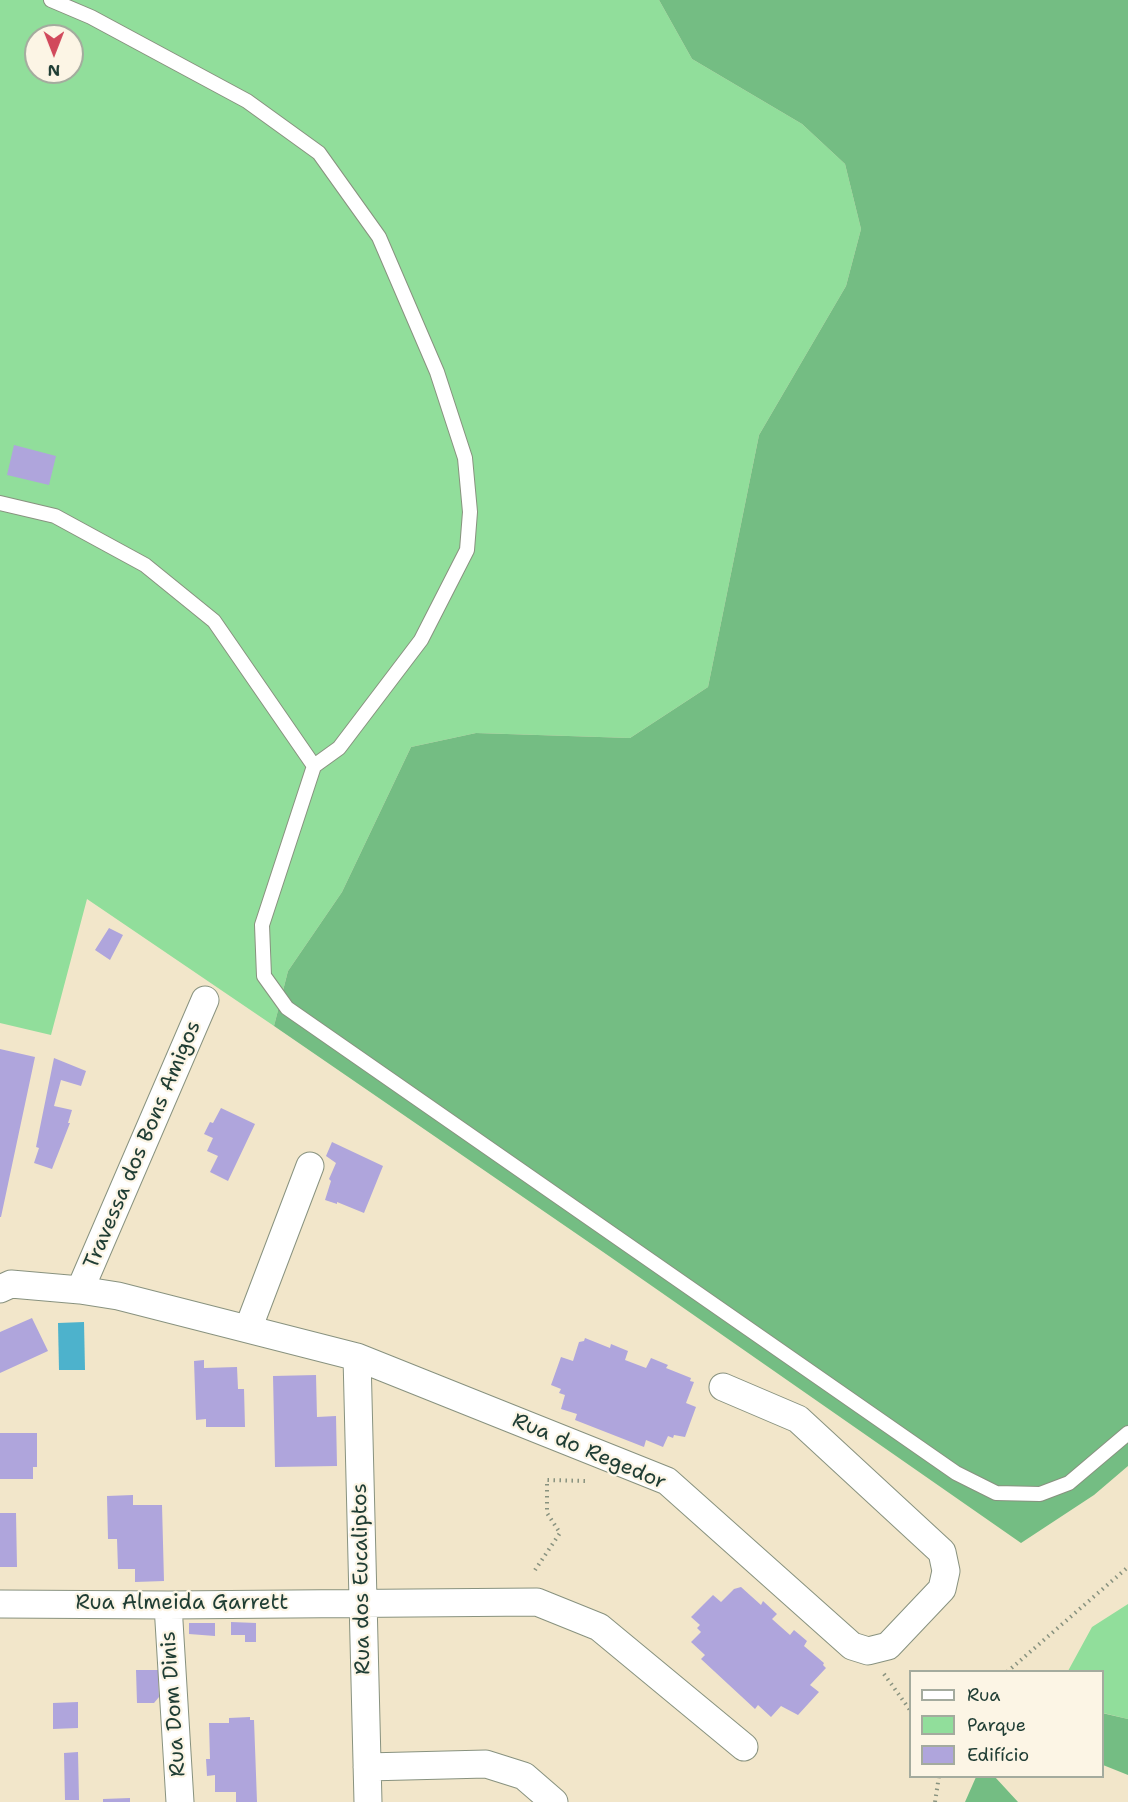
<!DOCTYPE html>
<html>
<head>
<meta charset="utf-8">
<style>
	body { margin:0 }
	#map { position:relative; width:1128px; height:1802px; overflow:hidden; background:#f2e6ca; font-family:"Shantell Sans",sans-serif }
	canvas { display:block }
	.legend { position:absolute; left:909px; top:1670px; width:195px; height:108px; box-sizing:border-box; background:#fcf5e5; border:2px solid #a4ab9e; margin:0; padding:8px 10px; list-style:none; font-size:18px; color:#1f3d34 }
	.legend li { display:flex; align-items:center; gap:12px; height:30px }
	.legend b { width:30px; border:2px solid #a4ab9e }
	.north { position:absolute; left:24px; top:24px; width:60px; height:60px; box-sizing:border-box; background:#fcf5e5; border:2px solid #a4ab9e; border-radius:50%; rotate:180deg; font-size:16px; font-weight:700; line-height:24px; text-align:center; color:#1f3d34 }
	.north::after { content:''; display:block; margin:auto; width:21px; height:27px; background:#d1495b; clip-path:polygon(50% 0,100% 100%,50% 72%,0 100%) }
</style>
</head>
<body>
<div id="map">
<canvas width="1128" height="1802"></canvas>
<ul class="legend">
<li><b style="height:8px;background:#fff"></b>Rua</li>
<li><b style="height:16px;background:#91de9b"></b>Parque</li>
<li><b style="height:16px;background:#afa5dc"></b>Edifício</li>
</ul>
<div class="north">N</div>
</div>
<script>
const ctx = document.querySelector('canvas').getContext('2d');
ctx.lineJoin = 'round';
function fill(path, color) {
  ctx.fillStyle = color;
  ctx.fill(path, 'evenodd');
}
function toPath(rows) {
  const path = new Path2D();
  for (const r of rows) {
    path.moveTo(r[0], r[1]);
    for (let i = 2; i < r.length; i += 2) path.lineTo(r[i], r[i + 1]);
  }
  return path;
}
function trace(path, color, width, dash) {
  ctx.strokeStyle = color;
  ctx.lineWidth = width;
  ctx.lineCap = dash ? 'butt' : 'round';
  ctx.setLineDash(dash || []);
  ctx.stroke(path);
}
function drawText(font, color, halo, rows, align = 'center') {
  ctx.font = font + ' "Shantell Sans",sans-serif';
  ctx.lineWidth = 4.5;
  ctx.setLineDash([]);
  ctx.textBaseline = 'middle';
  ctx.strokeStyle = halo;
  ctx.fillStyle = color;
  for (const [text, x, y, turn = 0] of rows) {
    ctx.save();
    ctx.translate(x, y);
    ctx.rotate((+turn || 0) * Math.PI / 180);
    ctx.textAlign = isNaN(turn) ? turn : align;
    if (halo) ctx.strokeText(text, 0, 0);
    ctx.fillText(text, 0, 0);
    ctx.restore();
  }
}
fill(toPath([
	[0,0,659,0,692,59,802,124,845,164,861,229,846,286,759,435,708,687,630,738,476,733,411,747,342,892,288,971,274,1026,87,899,51,1035,0,1023],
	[36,36,72,36,72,72,36,72],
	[1128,1604,1128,1719,1103,1713,1102,1672,1068,1671,1092,1627]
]), '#91de9b');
fill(toPath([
	[659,0,1128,0,1128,1466,1094,1495,1021,1543,606,1254,274,1026,288,971,342,892,411,747,476,733,630,738,708,687,759,435,846,286,861,229,845,164,802,124,692,59],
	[1102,1713,1128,1719,1128,1775,1103,1765],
	[976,1777,995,1777,1018,1802,965,1802]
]), '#74bd83');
fill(toPath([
	[84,1322,85,1370,59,1370,58,1323]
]), '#4db2cc');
fill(toPath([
	[14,445,56,456,49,485,7,475],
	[109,928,123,935,110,960,95,950],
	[0,1049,35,1057,1,1217,0,1217],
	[54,1058,86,1071,81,1086,61,1080,54,1106,72,1110,68,1123,70,1123,52,1169,34,1163,39,1148,36,1147],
	[221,1108,255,1124,228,1181,210,1172,218,1156,207,1151,213,1138,204,1134,210,1122,213,1123],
	[332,1142,383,1166,364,1213,337,1202,337,1204,325,1200,331,1181,329,1179,336,1163,326,1156],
	[32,1318,48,1351,0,1373,0,1332],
	[585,1338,610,1348,611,1344,628,1351,625,1360,646,1368,651,1358,668,1365,666,1368,691,1378,690,1381,694,1382,686,1403,696,1407,685,1437,674,1435,673,1438,668,1436,663,1447,646,1440,644,1447,575,1420,577,1414,561,1409,565,1395,559,1393,561,1389,551,1385,561,1357,573,1361,579,1342,584,1341],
	[204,1360,204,1368,237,1367,238,1389,244,1389,245,1427,206,1427,206,1419,196,1420,194,1361],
	[316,1375,317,1417,336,1416,337,1466,275,1467,273,1376],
	[0,1433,37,1433,37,1467,33,1467,33,1479,0,1479],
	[133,1495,133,1505,162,1505,164,1581,135,1582,135,1569,118,1569,117,1539,108,1539,107,1496],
	[0,1513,16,1513,17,1567,0,1567],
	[741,1587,761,1605,763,1601,777,1614,772,1619,790,1635,794,1630,807,1641,804,1646,824,1663,823,1665,826,1668,810,1685,819,1692,798,1715,781,1706,771,1717,758,1705,755,1709,701,1659,705,1655,691,1642,701,1632,697,1628,700,1625,691,1617,713,1595,721,1602,734,1589],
	[231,1622,256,1623,256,1642,245,1642,245,1635,231,1635],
	[189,1623,215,1623,215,1636,189,1634],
	[136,1670,158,1670,159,1697,154,1703,137,1703],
	[78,1702,78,1728,53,1729,53,1703],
	[250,1717,250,1720,254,1720,257,1802,236,1802,236,1792,215,1792,215,1775,207,1776,206,1759,210,1759,209,1723,229,1723,229,1718],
	[78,1752,79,1800,65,1800,64,1753],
	[130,1798,130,1802,103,1802,103,1799]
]), '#afa5dc');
const service = toPath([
	[0,503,55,516,145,565,214,621,314,766,339,748,421,640,467,550,470,512,465,458,437,372,379,237,319,153,247,101,91,17,51,0],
	[314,766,262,925,264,976,287,1008,956,1473,996,1493,1040,1494,1069,1483,1128,1433]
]);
const minor = toPath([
	[0,1289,11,1284,80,1290,118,1296,357,1357,667,1481,852,1646,868,1651,888,1646,942,1589,946,1571,942,1552,798,1419,723,1387],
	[80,1290,205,1000],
	[248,1329,310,1166],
	[357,1357,368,1802],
	[0,1604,168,1605,537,1602,599,1627,744,1747],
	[168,1605,180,1802],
	[367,1767,486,1764,524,1776,554,1802]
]);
trace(service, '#88927f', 16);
trace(minor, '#88927f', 29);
trace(toPath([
	[535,1570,560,1533,547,1513,547,1480,588,1481],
	[1007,1672,1128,1567],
	[884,1674,910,1710],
	[935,1802,939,1776]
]), '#88927f', 4, [1.5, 4.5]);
trace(service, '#fff', 14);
trace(minor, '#fff', 27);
drawText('21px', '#1f3d34', '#fcf5e5', [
	["Travessa dos Bons Amigos",143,1145,-67],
	["Rua do Regedor",589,1452,23],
	["Rua dos Eucaliptos",362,1579,-91],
	["Rua Almeida Garrett",182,1604],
	["Rua Dom Dinis",174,1704,-94]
]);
</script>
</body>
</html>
